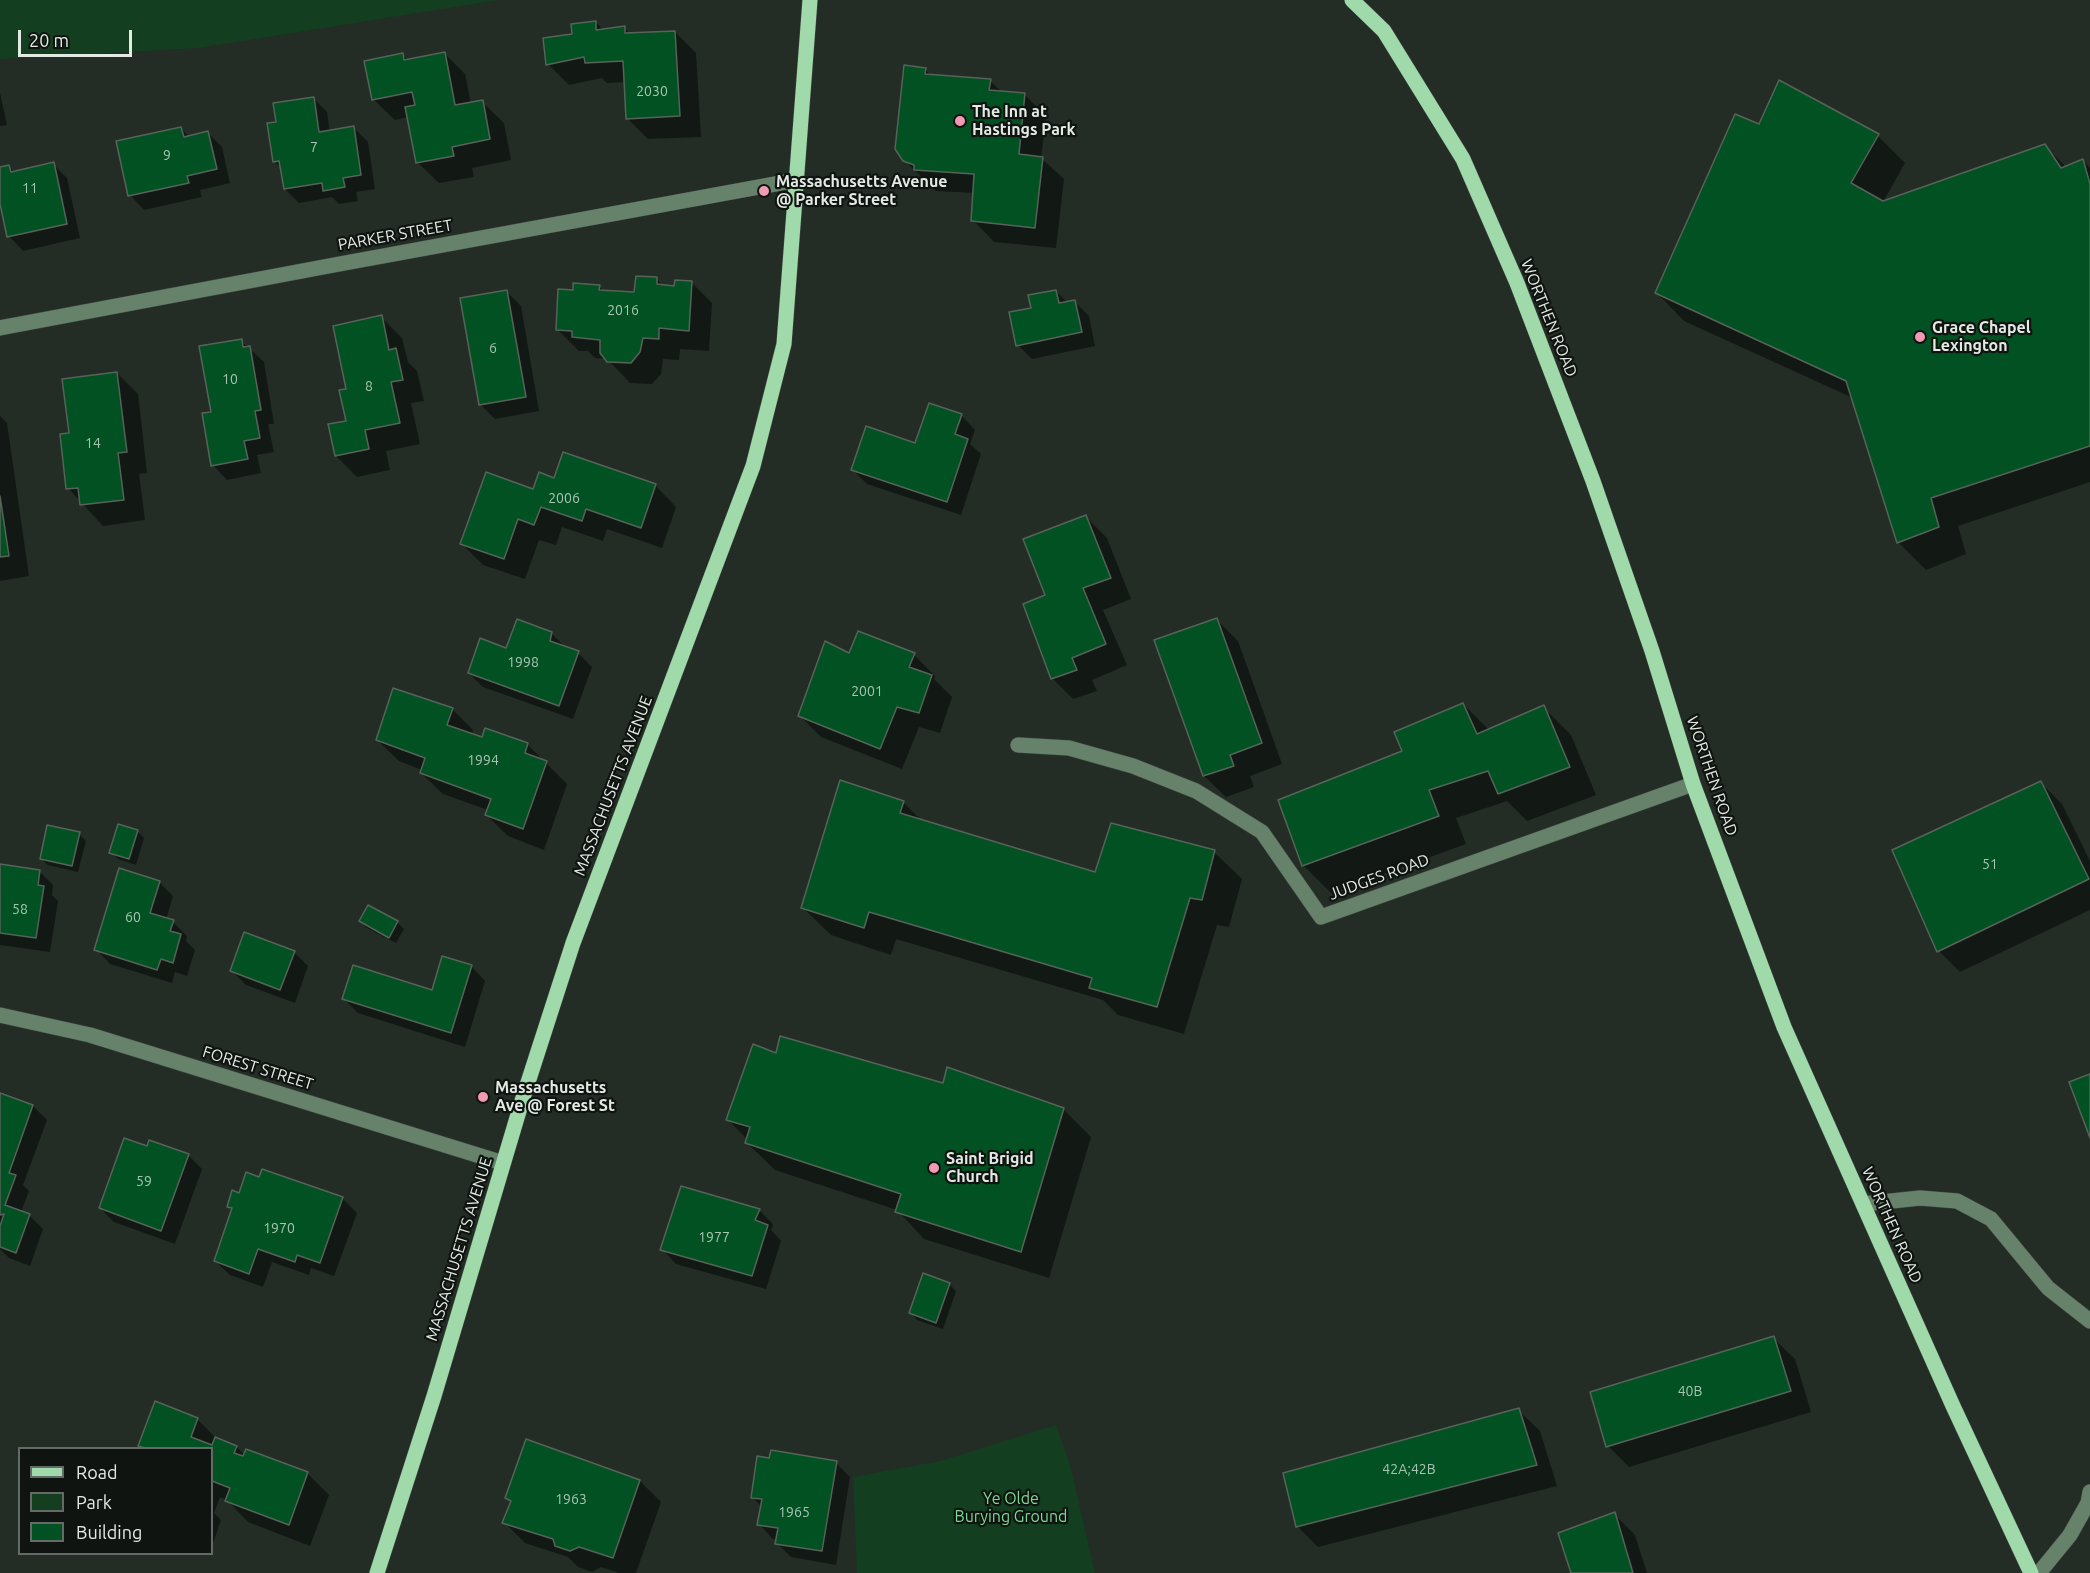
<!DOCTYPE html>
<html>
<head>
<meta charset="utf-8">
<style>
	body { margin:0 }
	#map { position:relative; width:2090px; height:1573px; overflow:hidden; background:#232d25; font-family:Ubuntu,sans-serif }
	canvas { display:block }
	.legend { position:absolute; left:18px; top:1447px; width:195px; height:108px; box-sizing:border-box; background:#0f1410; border:2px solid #646a65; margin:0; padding:8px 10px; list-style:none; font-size:18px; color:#e3eae4 }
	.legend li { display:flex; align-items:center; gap:12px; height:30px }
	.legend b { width:30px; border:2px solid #646a65 }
	.scale { position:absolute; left:18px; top:30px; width:114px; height:27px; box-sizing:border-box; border:3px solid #e3eae4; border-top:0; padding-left:8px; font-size:18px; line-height:21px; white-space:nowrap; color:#e3eae4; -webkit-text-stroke:4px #0f1410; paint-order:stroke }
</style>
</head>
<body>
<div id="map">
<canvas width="2090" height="1573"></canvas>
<ul class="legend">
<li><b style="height:8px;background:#a0daab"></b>Road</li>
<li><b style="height:16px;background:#133f20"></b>Park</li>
<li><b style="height:16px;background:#015122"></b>Building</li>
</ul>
<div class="scale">20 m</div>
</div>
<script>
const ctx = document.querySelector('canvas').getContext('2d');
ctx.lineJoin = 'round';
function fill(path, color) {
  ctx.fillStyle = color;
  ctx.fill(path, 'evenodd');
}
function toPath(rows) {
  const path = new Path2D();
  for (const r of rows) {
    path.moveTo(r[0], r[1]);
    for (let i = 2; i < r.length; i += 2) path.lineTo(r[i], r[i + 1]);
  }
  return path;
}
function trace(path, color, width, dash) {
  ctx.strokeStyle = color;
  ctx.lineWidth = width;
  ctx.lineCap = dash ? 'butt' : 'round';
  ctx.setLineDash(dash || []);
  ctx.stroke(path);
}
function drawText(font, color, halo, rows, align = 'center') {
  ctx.font = font + ' Ubuntu,sans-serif';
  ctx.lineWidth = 4.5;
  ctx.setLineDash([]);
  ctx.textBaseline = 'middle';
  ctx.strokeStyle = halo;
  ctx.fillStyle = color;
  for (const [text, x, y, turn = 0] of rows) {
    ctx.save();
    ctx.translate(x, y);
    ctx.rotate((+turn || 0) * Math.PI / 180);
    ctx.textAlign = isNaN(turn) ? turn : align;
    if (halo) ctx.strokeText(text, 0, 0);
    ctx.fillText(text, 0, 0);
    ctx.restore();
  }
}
fill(toPath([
	[0,0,498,0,198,48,0,59],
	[1056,1425,1070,1465,1095,1573,857,1573,853,1477,940,1461]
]), '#133f20');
fill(toPath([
	[596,22,604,31,624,28,631,34,675,32,696,53,701,137,648,139,627,118,625,82,607,83,602,78,569,85,548,64,574,36],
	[444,53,465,74,471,104,482,102,504,123,511,160,472,168,474,177,439,183,417,162,408,117,395,120,373,99,402,55,408,60],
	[925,69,931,76,990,81,1002,92,1025,95,1046,116,1041,158,1064,179,1056,248,994,242,973,220,975,193,936,191,904,160],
	[0,93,7,125,0,126],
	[313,98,327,112,330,132,354,128,368,142,375,189,356,192,358,201,339,204,332,197,299,203,285,189,282,169,274,161],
	[1760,126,1878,136,1905,163,1883,202,2045,146,2066,167,2083,160,2090,168,2090,482,1958,526,1966,554,1926,570,1898,542,1853,398,1684,321,1657,293],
	[181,128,189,137,208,133,222,147,230,183,200,190,202,197,144,210,130,195],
	[53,164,67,178,80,238,23,251,9,236,0,198,0,168,9,166,15,173],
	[656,279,664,286,675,287,691,282,712,303,709,351,680,349,679,360,663,359,661,374,652,384,630,383,607,359,595,358,588,351,579,351,557,329,574,292,599,287,605,292,636,294],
	[1056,291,1068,303,1075,302,1089,316,1095,346,1032,359,1018,345,1033,309],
	[507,292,521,306,539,411,495,419,480,404],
	[381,317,402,338,408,362,417,371,424,401,411,403,420,444,386,451,390,470,357,477,336,456,348,422,348,390],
	[241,341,264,362,274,424,268,424,274,452,257,455,261,473,227,480,213,465,213,413],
	[117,373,138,394,147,473,139,474,145,520,103,526,68,488,70,434],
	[961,415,975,430,970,444,981,454,961,515,867,484,852,469,916,445],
	[0,416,7,423,29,576,0,581],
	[655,485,676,507,662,548,607,529,603,541,562,527,556,545,539,540,525,579,483,565,462,544,534,491],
	[1085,516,1107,538,1131,599,1103,610,1127,665,1092,680,1097,691,1073,699,1052,678,1047,596],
	[1216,619,1238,641,1282,764,1250,776,1254,787,1226,797,1204,776],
	[552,634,567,649,578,653,592,667,573,719,483,687,469,673,507,650],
	[850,655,914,655,935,676,934,679,952,697,940,733,919,727,902,769,821,737,799,715],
	[1463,704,1489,730,1543,707,1571,735,1596,795,1527,821,1507,801,1456,818,1466,844,1331,893,1303,865,1404,752],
	[452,709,473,730,472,735,483,739,527,744,567,784,544,850,508,836,486,815,488,810,443,794,421,773,422,770,399,761,377,740],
	[2041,783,2062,804,2090,861,2090,910,1960,972,1939,951],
	[903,802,922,821,1096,874,1214,852,1242,879,1229,927,1217,925,1184,1034,1118,1015,1103,1000,896,939,891,955,831,935,803,908],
	[137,831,144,838,136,865,118,859,111,852],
	[79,834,86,841,78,872,48,865,41,859],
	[0,866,39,871,53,885,52,895,58,901,50,952,0,945],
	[159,882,173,896,166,920,173,922,187,936,186,941,195,950,187,976,175,972,172,983,110,964,96,949],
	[360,921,397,922,404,929,396,943,367,928],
	[294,952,308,966,295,1003,246,985,232,971],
	[471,966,485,981,465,1047,358,1013,344,999,433,992],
	[777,1056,944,1085,1063,1109,1091,1137,1049,1278,924,1239,897,1210,775,1170,747,1143,748,1140,728,1120],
	[0,1094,33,1106,47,1120,23,1185,29,1191,21,1212,29,1215,43,1229,30,1266,9,1258,0,1249,2,1226,0,1225],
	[148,1148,188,1155,202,1169,175,1244,114,1222,100,1208],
	[260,1179,342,1198,357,1213,334,1276,311,1268,309,1275,272,1262,263,1287,230,1275,215,1261,233,1210,229,1206],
	[759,1210,773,1224,771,1230,781,1241,766,1289,676,1264,662,1249],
	[949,1284,956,1291,943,1329,917,1320,911,1313],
	[1773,1338,1795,1359,1811,1412,1629,1467,1608,1446],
	[1518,1410,1540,1431,1557,1486,1318,1547,1297,1526],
	[197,1419,218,1440,237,1447,245,1456,247,1451,308,1474,329,1495,310,1546,248,1522,227,1500,220,1497,214,1513,221,1520,212,1546,212,1448,143,1448,140,1446],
	[527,1441,640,1481,661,1502,636,1573,619,1573,601,1567,592,1572,578,1567,568,1557,525,1543,504,1522,511,1503,506,1498],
	[836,1463,850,1477,836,1565,791,1557,777,1543,777,1539,773,1539,759,1524,762,1507,752,1497],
	[1614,1514,1635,1535,1647,1573,1572,1573]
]), '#0007');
const building = toPath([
	[596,21,596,30,625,26,625,33,675,31,680,116,626,119,623,61,585,63,584,57,546,65,543,38,572,34,571,24,596,21],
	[445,52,455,105,483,100,490,139,452,147,454,156,416,163,405,107,415,105,412,92,372,100,364,61,403,53,404,60,445,52],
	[904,65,926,68,925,74,991,79,989,90,1025,93,1019,154,1043,157,1035,228,971,221,974,174,914,170,914,165,903,161,895,149,904,65],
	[1779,80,1879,134,1851,183,1883,201,2045,144,2061,168,2083,159,2090,184,2090,446,1931,498,1939,527,1897,543,1846,381,1655,293,1735,114,1759,124,1779,80],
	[314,97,319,132,354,126,361,175,343,178,345,187,323,191,322,183,284,189,279,161,273,162,267,123,276,122,273,103,314,97],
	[181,127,184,137,208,131,217,169,187,176,189,183,128,196,116,141,181,127],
	[54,162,67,224,7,237,0,204,0,167,9,165,11,172,54,162],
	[636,276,657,277,657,284,674,286,675,280,692,281,689,331,659,328,659,339,643,338,640,352,631,363,607,362,600,353,600,340,572,337,572,331,556,330,558,289,573,290,573,283,600,285,599,290,634,292,636,276],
	[507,290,526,397,479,405,460,298,507,290],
	[1056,290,1059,303,1075,300,1082,332,1016,346,1009,312,1031,308,1028,295,1056,290],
	[382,315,389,350,396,348,403,380,391,382,400,423,365,430,369,449,335,456,328,424,346,421,339,390,346,389,333,326,382,315],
	[242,339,243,347,250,346,261,410,255,411,260,438,244,441,248,459,211,466,202,413,211,412,199,346,242,339],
	[117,372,127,452,118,453,124,500,80,505,78,488,66,489,60,434,69,433,62,379,117,372],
	[929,403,962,414,955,434,968,439,947,502,851,470,866,426,915,443,929,403],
	[563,452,656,484,641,528,586,509,582,521,541,507,534,525,518,519,504,559,460,544,486,472,533,489,539,472,554,478,563,452],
	[0,496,9,556,0,557,0,496],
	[1086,515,1111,578,1083,588,1106,644,1072,658,1077,670,1051,679,1023,604,1045,595,1023,539,1086,515],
	[1217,618,1262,743,1230,755,1234,766,1203,776,1154,640,1217,618],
	[517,619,552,632,550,641,579,651,559,706,468,673,480,638,506,648,517,619],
	[858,631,915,653,909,667,932,675,919,713,897,707,880,749,798,716,825,641,849,653,858,631],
	[393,688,453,708,447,725,482,737,485,728,528,743,525,753,547,761,523,829,485,815,491,799,420,773,425,758,376,740,393,688],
	[1463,703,1477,734,1544,705,1570,767,1498,794,1488,771,1429,790,1439,816,1302,866,1278,800,1402,751,1394,732,1463,703],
	[840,780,904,801,900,813,1095,872,1111,823,1215,850,1202,900,1190,898,1157,1007,1089,988,1092,978,869,912,864,928,801,908,840,780],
	[2041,781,2089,879,1937,952,1892,850,2041,781],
	[118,824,138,830,129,859,109,853,118,824],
	[47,825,80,832,72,866,40,859,47,825],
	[0,864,40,870,38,885,44,886,36,938,0,933,0,864],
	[119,868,160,881,150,913,174,920,170,931,181,934,173,963,161,959,157,970,94,950,119,868],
	[368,905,398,921,389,938,359,921,368,905],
	[244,932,295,951,280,990,230,971,244,932],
	[442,956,472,965,451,1033,342,999,353,965,432,990,442,956],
	[780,1036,943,1083,947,1067,1064,1108,1021,1252,895,1212,901,1194,745,1143,750,1127,726,1120,753,1044,776,1053,780,1036],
	[2090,1074,2090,1138,2069,1082,2090,1074],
	[0,1093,33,1105,9,1173,16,1175,5,1205,30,1214,16,1253,0,1247,0,1226,4,1214,0,1215,0,1093],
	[124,1138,147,1146,149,1140,189,1154,161,1231,99,1208,124,1138],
	[262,1169,343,1197,320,1263,297,1255,295,1262,258,1249,249,1274,214,1261,232,1208,227,1207,232,1190,239,1193,246,1172,259,1177,262,1169],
	[681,1186,760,1209,755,1220,768,1225,752,1276,660,1250,681,1186],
	[923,1273,950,1283,936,1323,909,1313,923,1273],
	[1774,1336,1791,1391,1606,1447,1590,1392,1774,1336],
	[155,1401,198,1418,191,1437,212,1445,215,1437,237,1446,234,1453,243,1456,246,1449,308,1472,289,1525,225,1501,230,1488,212,1481,212,1448,145,1448,138,1446,155,1401],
	[1519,1408,1537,1465,1296,1527,1283,1473,1519,1408],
	[526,1439,640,1480,613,1558,579,1547,570,1551,555,1546,553,1539,502,1523,511,1501,505,1498,526,1439],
	[771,1450,837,1461,822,1551,775,1544,778,1528,757,1525,762,1499,751,1498,757,1456,769,1458,771,1450],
	[1615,1512,1633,1573,1571,1573,1558,1533,1615,1512]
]);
fill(building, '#015122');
trace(building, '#576359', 1.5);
const minor = toPath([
	[0,328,334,265,797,180],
	[1018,745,1069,748,1133,766,1196,791,1262,832,1321,917,1693,784],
	[0,1015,90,1035,503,1163],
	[1863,1204,1920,1198,1957,1201,1991,1219,2048,1288,2090,1321],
	[2039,1573,2070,1535,2088,1503,2090,1492]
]);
const major = toPath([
	[1352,0,1384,31,1463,159,1517,283,1593,481,1652,651,1693,784,1784,1027,1953,1406,2031,1573],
	[377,1573,434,1396,522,1101,573,943,753,466,784,344,810,0]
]);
trace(minor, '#424b44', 16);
trace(major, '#424b44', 16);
trace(minor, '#66826b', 15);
trace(major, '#a0daab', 15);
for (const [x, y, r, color] of [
	[960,121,6,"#f09ab4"],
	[764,191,6,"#f09ab4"],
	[1920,337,6,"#f09ab4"],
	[483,1097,6,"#f09ab4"],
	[934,1168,6,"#f09ab4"]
]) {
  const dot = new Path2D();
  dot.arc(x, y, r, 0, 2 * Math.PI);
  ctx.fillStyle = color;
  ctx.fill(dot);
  trace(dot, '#0f1410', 2);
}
drawText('14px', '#aac4b4', null, [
	["2030",652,91],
	["7",314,147],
	["9",167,155],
	["11",30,188],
	["2016",623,310],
	["6",493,348],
	["10",230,379],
	["8",369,386],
	["14",93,443],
	["2006",564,498],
	["1998",523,662],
	["2001",867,691],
	["1994",483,760],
	["51",1990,864],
	["58",20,909],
	["60",133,917],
	["59",144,1181],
	["1970",279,1228],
	["1977",714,1237],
	["40B",1690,1391],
	["42A;42B",1409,1469],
	["1963",571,1499],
	["1965",794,1512]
]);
drawText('bold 16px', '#e3eae4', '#0f1410', [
	["The Inn at",972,112],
	["Hastings Park",972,130],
	["Massachusetts Avenue",776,182],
	["@ Parker Street",776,200],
	["Grace Chapel",1932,328],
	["Lexington",1932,346],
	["Massachusetts",495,1088],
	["Ave @ Forest St",495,1106],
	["Saint Brigid",946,1159],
	["Church",946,1177]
], 'left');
drawText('16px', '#e3eae4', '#0f1410', [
	["PARKER STREET",395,235,-10],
	["WORTHEN ROAD",1549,318,68],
	["WORTHEN ROAD",1712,776,71],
	["MASSACHUSETTS AVENUE",613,786,-69],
	["JUDGES ROAD",1379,877,-20],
	["FOREST STREET",258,1068,17],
	["WORTHEN ROAD",1892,1225,66],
	["MASSACHUSETTS AVENUE",459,1249,-73]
]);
drawText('16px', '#7cd892', '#0f1410', [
	["Ye Olde",1011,1499],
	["Burying Ground",1011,1517]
]);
</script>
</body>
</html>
